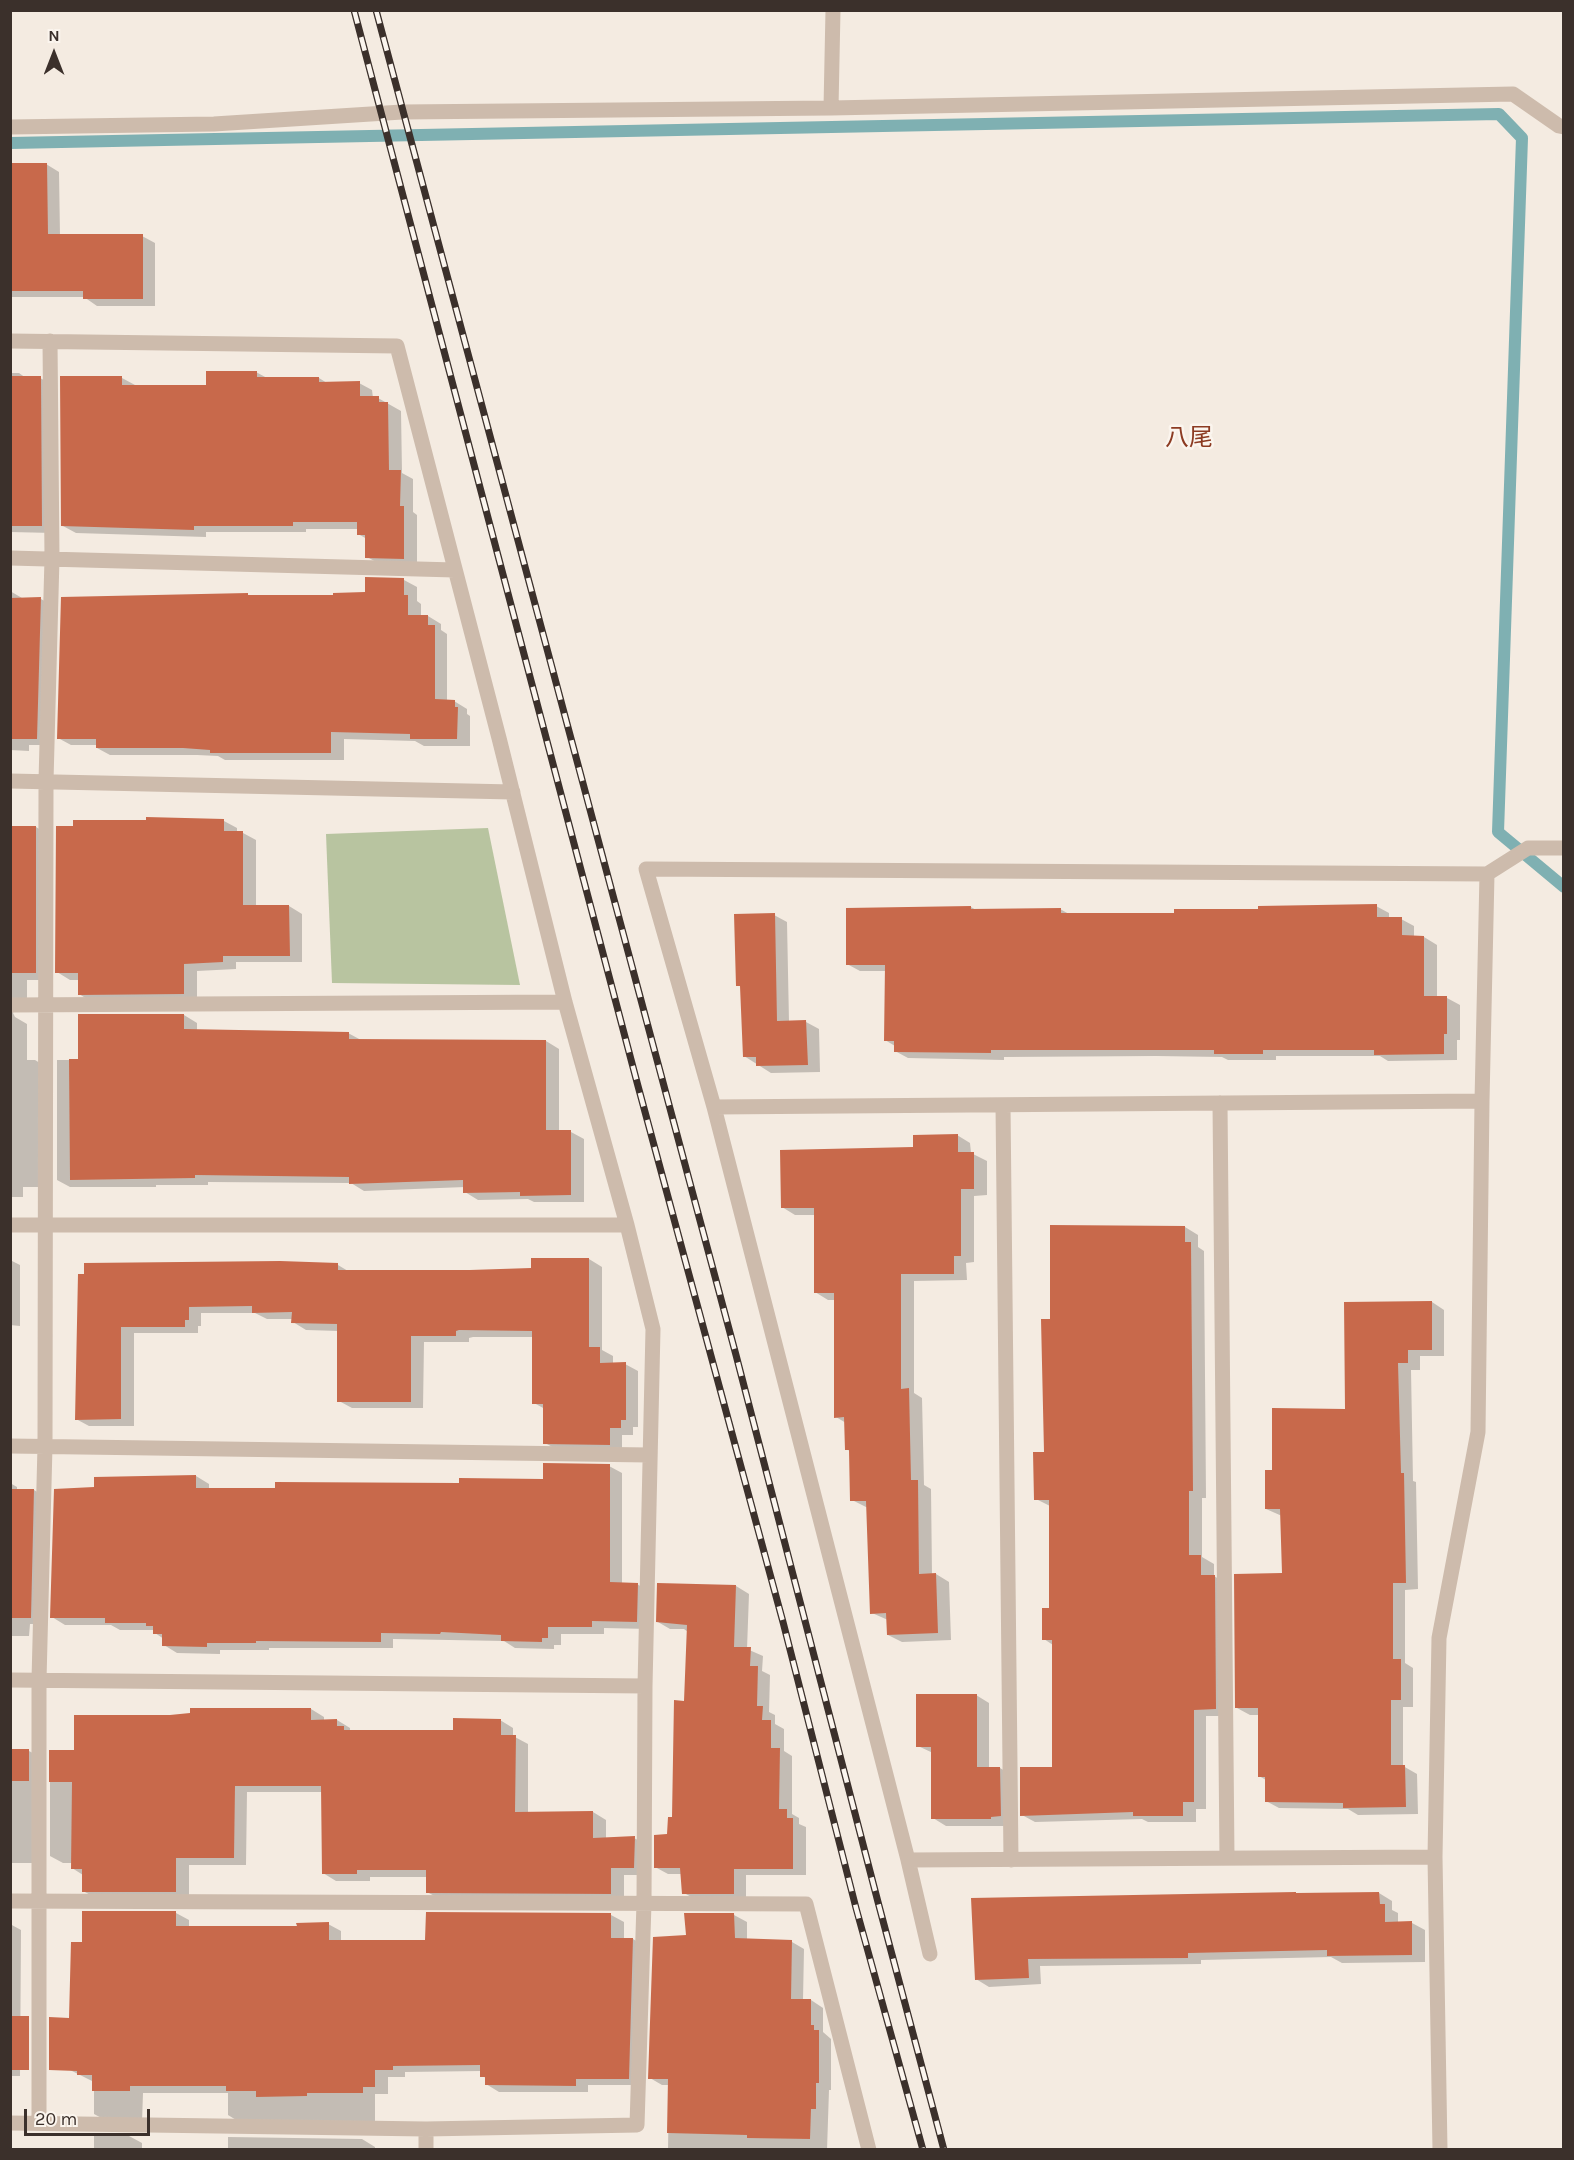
<!DOCTYPE html>
<html>
<head>
<meta charset="utf-8">
<style>
	body { margin:0 }
	#map { position:relative; width:1574px; height:2160px; overflow:hidden; background:#f4ebe1; font-family:Karla,sans-serif }
	canvas { display:block }
	.frame { position:absolute; inset:0; border:12px solid #3b302b; pointer-events:none }
	.north { position:absolute; left:24px; top:24px; width:60px; height:60px; -webkit-text-stroke:4px #fbf5ee; paint-order:stroke; rotate:0deg; font-size:16px; font-weight:700; line-height:24px; text-align:center; color:#3b302b }
	.north::after { content:''; display:block; margin:auto; width:21px; height:27px; background:#3b302b; clip-path:polygon(50% 0,100% 100%,50% 72%,0 100%) }
	.scale { position:absolute; left:24px; top:2109px; width:126px; height:27px; box-sizing:border-box; border:3px solid #3b302b; border-top:0; padding-left:8px; font-size:18px; line-height:21px; white-space:nowrap; color:#3b302b; -webkit-text-stroke:4px #fbf5ee; paint-order:stroke }
</style>
</head>
<body>
<div id="map">
<canvas width="1574" height="2160"></canvas>
<div class="frame"></div>
<div class="north">N</div>
<div class="scale">20 m</div>
</div>
<script>
const ctx = document.querySelector('canvas').getContext('2d');
ctx.lineJoin = 'round';
function fill(path, color) {
  ctx.fillStyle = color;
  ctx.fill(path, 'evenodd');
}
function toPath(rows) {
  const path = new Path2D();
  for (const r of rows) {
    path.moveTo(r[0], r[1]);
    for (let i = 2; i < r.length; i += 2) path.lineTo(r[i], r[i + 1]);
  }
  return path;
}
function trace(path, color, width, dash) {
  ctx.strokeStyle = color;
  ctx.lineWidth = width;
  ctx.lineCap = dash ? 'butt' : 'round';
  ctx.setLineDash(dash || []);
  ctx.stroke(path);
}
function drawText(font, color, halo, rows, align = 'center') {
  ctx.font = font + ' Karla,"Noto Sans JP",sans-serif';
  ctx.lineWidth = 5;
  ctx.setLineDash([]);
  ctx.textBaseline = 'middle';
  ctx.strokeStyle = halo;
  ctx.fillStyle = color;
  for (const [text, x, y, turn = 0] of rows) {
    ctx.save();
    ctx.translate(x, y);
    ctx.rotate((+turn || 0) * Math.PI / 180);
    ctx.textAlign = isNaN(turn) ? turn : align;
    if (halo) ctx.strokeText(text, 0, 0);
    ctx.fillText(text, 0, 0);
    ctx.restore();
  }
}
fill(toPath([
	[488,828,520,985,332,983,326,834]
]), '#b8c4a0');
fill(toPath([
	[10,164,46,164,59,172,60,236,142,236,155,243,155,306,97,306,84,297,10,297],
	[256,372,267,378,319,378,327,383,359,383,372,390,373,398,378,398,401,411,402,473,413,479,413,512,417,515,417,565,380,564,367,557,367,539,358,534,359,529,306,529,306,532,206,532,206,537,76,533,63,526,122,378,135,385,207,386],
	[10,373,19,373,26,378,40,378,53,385,54,533,10,532],
	[404,580,417,587,417,601,421,604,421,616,428,616,441,624,441,630,447,634,447,701,454,701,467,709,467,714,470,716,470,746,424,746,415,741,344,739,344,760,225,760,218,756,197,755,110,755,97,748,97,745,71,745,58,738,248,595,251,597,334,597,366,593],
	[10,591,22,598,41,599,53,606,50,745,29,745,29,751,10,750],
	[224,821,237,828,237,833,243,833,256,840,256,906,289,906,302,914,302,962,236,962,236,969,197,971,197,1001,92,1002,79,994,79,980,70,980,57,972],
	[10,825,14,827,36,827,49,835,49,980,27,980,27,1002,18,1004,13,1013,15,1017,27,1024,27,1060,35,1060,48,1068,48,1187,23,1187,23,1197,10,1197],
	[1376,906,1389,913,1389,919,1401,919,1414,926,1414,937,1424,937,1437,945,1437,998,1447,998,1460,1005,1460,1040,1457,1040,1457,1060,1388,1061,1380,1056,1276,1056,1276,1060,1228,1060,1222,1057,1156,1056,1004,1057,1004,1060,908,1058,895,1051,895,1046,885,1040,886,971,860,971,847,964,971,907,976,910,1060,909,1069,914,1176,914],
	[774,915,787,922,789,1022,806,1022,819,1029,820,1072,771,1073,744,1056,742,987,737,985],
	[184,1015,197,1023,197,1031,348,1033,361,1040,546,1041,559,1049,559,1132,571,1132,584,1139,584,1202,534,1202,528,1199,478,1200,465,1192,465,1187,364,1191,351,1183,208,1182,208,1185,156,1185,156,1187,70,1187,57,1180,57,1060,79,1060],
	[957,1135,970,1143,971,1153,987,1161,987,1195,974,1196,974,1262,966,1263,967,1280,914,1281,914,1393,922,1398,924,1485,931,1489,932,1575,936,1574,949,1582,951,1640,902,1642,888,1635,888,1620,872,1613,868,1508,852,1500,850,1451,846,1449,846,1423,836,1417,836,1300,828,1300,815,1292,815,1215,795,1215,782,1207,915,1149],
	[1185,1227,1198,1235,1198,1247,1204,1251,1206,1498,1202,1498,1202,1557,1214,1564,1214,1576,1227,1584,1228,1716,1206,1716,1206,1809,1196,1809,1196,1822,1148,1822,1142,1819,1035,1822,1022,1815,1053,1768,1053,1645,1044,1639,1050,1610,1050,1506,1036,1499,1045,1453,1051,1320],
	[532,1259,589,1259,602,1267,602,1350,613,1356,613,1364,625,1364,638,1371,638,1427,633,1427,633,1435,622,1435,622,1451,558,1450,545,1443,545,1409,534,1403,534,1337,473,1337,469,1338,469,1342,424,1342,423,1408,352,1408,339,1401,339,1331,306,1330,293,1322,293,1319,267,1319,255,1313,201,1313,201,1326,198,1326,198,1333,134,1333,134,1426,89,1426,76,1419,79,1276,338,1265,348,1271,532,1270],
	[10,1260,20,1265,20,1326,10,1325],
	[1432,1302,1444,1310,1444,1356,1420,1356,1420,1370,1411,1370,1413,1481,1416,1482,1418,1589,1405,1590,1405,1663,1413,1668,1413,1707,1403,1707,1403,1766,1417,1774,1418,1814,1358,1815,1348,1809,1279,1808,1266,1801,1266,1780,1259,1776,1259,1715,1250,1715,1237,1708,1283,1574,1282,1516,1266,1509,1274,1471,1347,1411],
	[609,1466,622,1473,622,1584,637,1584,650,1592,649,1629,604,1628,604,1634,561,1634,561,1645,554,1645,554,1649,515,1648,504,1641,393,1639,393,1648,269,1648,269,1650,220,1650,220,1654,177,1653,164,1645,164,1639,155,1633,155,1630,120,1630,111,1625,65,1625,52,1617,95,1488,196,1476,209,1484,209,1489,460,1485,545,1480],
	[10,1483,17,1487,17,1490,34,1490,46,1497,43,1624,30,1624,29,1636,10,1636],
	[736,1586,749,1594,747,1649,763,1656,762,1671,770,1675,769,1712,775,1715,775,1724,784,1729,784,1751,792,1756,792,1814,799,1818,799,1824,806,1827,806,1875,746,1875,746,1900,697,1900,684,1893,682,1874,668,1874,655,1867,669,1836,673,1819,686,1702,688,1632,684,1629,670,1629,658,1622],
	[976,1695,989,1703,989,1768,1000,1768,1013,1776,1004,1826,946,1826,933,1818,933,1753,918,1746],
	[191,1709,311,1709,324,1717,324,1721,337,1720,350,1728,350,1732,454,1732,500,1720,513,1728,513,1736,528,1744,528,1813,593,1812,606,1820,606,1839,634,1838,647,1845,647,1875,624,1875,624,1900,440,1899,427,1892,427,1877,370,1877,370,1881,336,1881,323,1873,323,1792,247,1792,246,1865,189,1865,189,1899,96,1898,83,1891,83,1875,72,1868,72,1863,63,1863,50,1856,50,1751,75,1752,191,1715],
	[10,1750,29,1751,42,1758,42,1863,10,1863],
	[1379,1893,1392,1901,1392,1910,1398,1913,1398,1923,1412,1923,1425,1930,1425,1962,1342,1963,1331,1957,1201,1960,1201,1964,1040,1966,1041,1984,989,1987,976,1979,973,1899],
	[176,1913,189,1920,189,1927,298,1927,328,1924,341,1931,341,1941,427,1941,611,1915,624,1922,624,1939,633,1939,646,1947,641,2085,588,2085,588,2092,499,2092,486,2084,486,2078,482,2076,482,2071,405,2072,405,2077,388,2077,388,2094,375,2094,375,2125,241,2123,228,2115,228,2093,143,2093,142,2122,107,2121,94,2114,94,2082,70,2070,83,1943],
	[734,1915,747,1922,747,1940,792,1942,804,1949,803,2000,811,2000,823,2008,823,2032,831,2039,831,2090,829,2090,827,2150,668,2150,669,2085,662,2085,650,2078,688,1937],
	[10,1924,21,1930,20,2076,10,2076],
	[94,2135,129,2136,142,2143,142,2150,94,2150],
	[228,2137,362,2139,375,2147,375,2150,228,2150]
]), '#0003');
trace(toPath([
	[10,143,1499,114,1522,138,1498,832,1564,887]
]), '#7fb0b2', 12);
fill(toPath([
	[10,163,47,163,48,234,143,234,143,299,83,299,83,291,10,291],
	[206,371,257,371,257,377,319,377,319,382,360,381,360,396,379,396,379,402,388,402,389,470,401,470,400,506,404,506,404,559,365,558,365,535,357,535,357,522,293,522,293,526,194,526,194,530,61,526,60,376,122,376,122,385,206,385],
	[10,376,41,376,42,526,10,526],
	[365,577,404,578,404,595,408,595,408,615,428,615,428,625,435,625,435,699,455,700,455,707,458,707,457,739,410,739,410,734,331,732,331,753,210,753,210,750,183,748,96,748,96,739,57,739,61,597,248,593,248,595,333,595,333,593,365,592],
	[41,597,37,739,10,739,10,598],
	[146,817,224,819,224,831,243,831,243,905,289,905,290,956,223,956,223,962,184,964,184,994,78,995,78,973,55,973,56,826,73,826,73,820,146,820],
	[10,826,36,826,36,973,10,973],
	[1377,904,1377,917,1402,917,1402,935,1424,936,1424,996,1447,996,1447,1034,1444,1034,1444,1054,1374,1055,1374,1050,1263,1050,1263,1054,1214,1054,1214,1050,991,1050,991,1053,894,1052,894,1041,884,1041,885,965,846,965,846,908,971,906,971,909,1061,908,1061,913,1174,913,1174,909,1258,909,1258,906],
	[775,913,777,1021,806,1020,808,1065,756,1066,756,1057,743,1057,740,986,736,986,734,914],
	[78,1014,184,1014,184,1029,349,1032,349,1039,546,1040,546,1130,571,1130,571,1195,520,1196,520,1192,463,1193,463,1180,349,1184,349,1177,195,1175,195,1178,70,1180,69,1059,78,1059],
	[958,1134,958,1152,974,1152,974,1189,961,1189,961,1256,954,1256,954,1274,901,1274,901,1389,909,1388,911,1480,918,1480,919,1574,936,1573,938,1633,887,1635,886,1613,870,1614,866,1501,850,1501,849,1450,845,1450,844,1417,834,1418,834,1293,814,1293,814,1208,781,1208,780,1150,913,1147,913,1135],
	[1050,1225,1185,1226,1185,1242,1191,1242,1193,1491,1189,1491,1189,1555,1201,1555,1201,1575,1215,1575,1216,1709,1194,1710,1194,1802,1183,1802,1183,1816,1133,1816,1133,1812,1020,1816,1020,1767,1052,1767,1052,1640,1042,1640,1042,1608,1049,1608,1049,1500,1034,1500,1033,1452,1044,1452,1041,1319,1050,1319],
	[531,1258,589,1258,589,1347,600,1347,600,1363,626,1362,626,1420,621,1420,621,1428,610,1428,610,1445,543,1444,543,1404,532,1404,532,1331,459,1330,456,1331,456,1336,411,1336,411,1402,337,1402,337,1324,291,1323,292,1312,252,1313,252,1306,189,1307,189,1320,185,1320,185,1327,121,1327,121,1419,75,1420,78,1274,84,1274,84,1263,280,1261,338,1263,338,1270,470,1270,531,1268],
	[1432,1301,1432,1350,1408,1350,1408,1363,1398,1363,1401,1473,1404,1473,1406,1583,1393,1583,1393,1659,1401,1659,1401,1700,1391,1700,1391,1765,1405,1765,1406,1807,1343,1808,1343,1803,1265,1802,1265,1777,1258,1777,1258,1708,1235,1708,1234,1574,1282,1573,1280,1509,1265,1509,1265,1470,1272,1470,1272,1408,1345,1409,1344,1302],
	[543,1463,610,1464,610,1582,638,1583,637,1622,592,1621,592,1627,548,1627,548,1638,542,1638,542,1642,501,1641,501,1635,441,1632,440,1634,381,1633,381,1642,256,1641,256,1643,207,1643,207,1647,162,1646,162,1634,153,1634,153,1626,146,1626,146,1623,105,1623,105,1618,50,1618,54,1489,94,1487,94,1477,196,1475,196,1488,275,1488,275,1482,459,1483,459,1478,543,1479],
	[10,1489,34,1489,31,1618,10,1618],
	[657,1583,736,1585,734,1647,751,1647,750,1666,758,1666,757,1706,763,1706,762,1720,771,1720,771,1748,780,1748,779,1809,787,1809,787,1818,793,1818,793,1869,734,1869,734,1894,682,1894,680,1868,654,1868,654,1835,667,1834,668,1817,672,1817,674,1700,684,1701,687,1625,656,1622],
	[916,1694,977,1694,977,1767,1000,1767,1001,1816,991,1817,991,1819,931,1819,931,1747,916,1747],
	[190,1708,311,1708,311,1720,337,1719,337,1726,344,1726,344,1730,453,1730,453,1718,501,1719,501,1735,516,1735,515,1812,593,1811,593,1838,635,1836,634,1868,611,1868,611,1894,426,1893,426,1870,357,1870,357,1874,322,1874,321,1786,235,1786,234,1858,176,1858,176,1892,82,1892,82,1869,71,1869,72,1782,49,1782,49,1750,74,1750,74,1715,170,1715,190,1713],
	[10,1749,29,1749,29,1781,10,1781],
	[1296,1892,1296,1893,1379,1892,1380,1904,1385,1904,1385,1922,1412,1921,1412,1955,1327,1956,1327,1950,1188,1953,1188,1958,1028,1959,1029,1978,975,1980,971,1898],
	[82,1911,176,1911,176,1926,297,1926,296,1923,329,1922,329,1940,425,1940,426,1912,611,1913,611,1938,633,1938,629,2079,576,2079,576,2086,485,2085,485,2077,480,2077,480,2065,393,2066,393,2070,375,2070,375,2087,363,2087,363,2093,307,2093,307,2096,256,2097,256,2091,226,2091,226,2086,130,2086,130,2091,92,2091,92,2075,77,2075,77,2071,49,2070,49,2017,69,2018,71,1942,82,1942],
	[684,1913,734,1913,735,1938,792,1940,791,1999,811,1999,811,2025,814,2025,814,2030,819,2030,819,2083,816,2083,816,2109,811,2109,810,2139,747,2138,747,2135,667,2133,668,2079,648,2079,653,1937,686,1935],
	[10,2016,29,2016,29,2070,10,2070]
]), '#c8694b');
trace(toPath([
	[831,108,833,10],
	[10,127,214,124,402,112,831,108,1513,94,1559,126,1564,127],
	[10,341,397,346,499,738,565,1002,627,1225,653,1329,645,1686,644,1903,637,2125,426,2129,10,2123],
	[10,558,455,570],
	[10,781,513,792],
	[10,1005,565,1002],
	[1220,1103,1227,1858],
	[1003,1105,1011,1860],
	[714,1107,1482,1101],
	[10,1225,627,1225],
	[10,1446,649,1455],
	[10,1680,645,1686],
	[908,1860,1435,1857],
	[10,1901,806,1904,869,2150],
	[930,1954,908,1860,714,1107,646,869,1487,874],
	[39,2123,39,1680,45,1446,46,781,52,558,50,341],
	[426,2129,426,2150],
	[1440,2150,1435,1857,1439,1638,1478,1432,1482,1101,1487,874,1528,848,1564,848]
]), '#cdbbac', 15);
const rail = toPath([
	[354,10,638,1086,783,1622,856,1908,923,2150],
	[376,10,736,1355,878,1902,944,2150]
]);
trace(rail, '#3b302b', 7);
trace(rail, '#fbf5ee', 4.5, [14]);
drawText('24px', '#8c3b22', '#fbf5ee', [
	["八尾",1189,438]
]);
</script>
</body>
</html>
